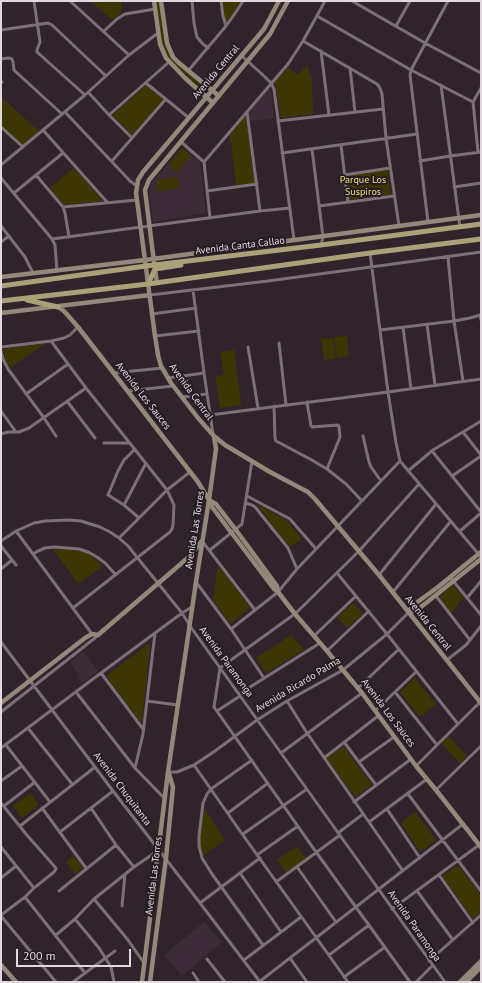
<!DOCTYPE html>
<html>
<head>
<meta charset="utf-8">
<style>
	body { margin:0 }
	#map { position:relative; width:482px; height:983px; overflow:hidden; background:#2f242c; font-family:"PT Sans",sans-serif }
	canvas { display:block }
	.frame { position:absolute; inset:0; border:2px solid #e0d9de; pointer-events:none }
	.scale { position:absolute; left:16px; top:949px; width:115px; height:18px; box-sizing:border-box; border:2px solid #e0d9de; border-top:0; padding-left:5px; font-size:12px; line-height:14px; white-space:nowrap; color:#e0d9de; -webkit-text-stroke:3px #251b22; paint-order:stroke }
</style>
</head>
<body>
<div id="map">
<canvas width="482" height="983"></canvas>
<div class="frame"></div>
<div class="scale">200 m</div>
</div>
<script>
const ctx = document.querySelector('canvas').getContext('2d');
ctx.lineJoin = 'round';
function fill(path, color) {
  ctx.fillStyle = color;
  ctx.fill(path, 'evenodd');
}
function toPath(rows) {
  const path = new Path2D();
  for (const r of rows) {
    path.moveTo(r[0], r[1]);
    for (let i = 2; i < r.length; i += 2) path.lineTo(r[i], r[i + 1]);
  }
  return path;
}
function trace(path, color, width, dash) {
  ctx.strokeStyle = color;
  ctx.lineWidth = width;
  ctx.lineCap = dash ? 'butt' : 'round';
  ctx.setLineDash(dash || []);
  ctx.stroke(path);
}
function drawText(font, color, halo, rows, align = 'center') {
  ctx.font = font + ' "PT Sans",sans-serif';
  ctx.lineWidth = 4;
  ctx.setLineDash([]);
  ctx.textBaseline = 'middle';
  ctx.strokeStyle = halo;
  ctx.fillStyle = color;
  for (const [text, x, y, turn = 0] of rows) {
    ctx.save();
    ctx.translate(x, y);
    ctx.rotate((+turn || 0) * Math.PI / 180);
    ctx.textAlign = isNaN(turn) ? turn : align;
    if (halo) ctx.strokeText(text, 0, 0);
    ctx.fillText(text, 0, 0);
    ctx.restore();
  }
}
fill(toPath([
	[269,89,271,91,274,118,250,121,249,112],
	[182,148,200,162,206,213,153,222,149,190,150,186,154,180],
	[83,651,98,671,82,683,77,676,79,674,70,662],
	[204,922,222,942,182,976,164,955]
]), '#3c2c37');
fill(toPath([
	[90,1,121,1,122,12,112,20],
	[156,1,160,1,172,58,206,89,204,91,170,60,162,43],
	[222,1,242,1,230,19,225,21],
	[307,65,312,79,313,114,281,118,275,81,288,67,298,75],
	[146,85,164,100,132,135,112,115],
	[1,97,39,131,21,146,1,128],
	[246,115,255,183,236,185,230,135],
	[182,148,191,156,177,173,168,165],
	[74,168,103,201,64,205,49,188],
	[388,169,391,195,348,200,345,175],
	[178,177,179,188,158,191,156,180],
	[347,336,349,356,337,358,334,337],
	[333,338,336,358,324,360,321,339],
	[46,343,10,368,5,359,3,349],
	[234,350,237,372,229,374,237,373,241,405,220,408,215,376,224,375,220,352],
	[256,503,287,521,302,538,291,547,276,530],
	[53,549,72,550,88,553,103,566,78,584],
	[221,568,250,608,230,624,213,600,217,570],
	[452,585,464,597,451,613,439,598],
	[353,603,363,613,347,628,337,617],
	[291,635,304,650,266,673,256,658],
	[149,643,150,646,142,721,140,722,106,676],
	[415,678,436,704,420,717,400,692],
	[448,736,467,756,460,763,441,743],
	[344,747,372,785,355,797,326,758],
	[30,793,39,805,22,818,13,806],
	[204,808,225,840,203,856,200,848,200,836],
	[415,812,436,840,420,852,401,823],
	[297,846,306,859,286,873,277,860],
	[74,856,83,868,75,874,66,862],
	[458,865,481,895,481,912,473,919,442,876]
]), '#3c3605');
trace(toPath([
	[34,1,40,42,37,50,37,52,85,95],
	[70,1,129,55],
	[192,1,194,23,197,37,202,43,208,48],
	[221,1,223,16,226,26],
	[352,1,425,43,481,73],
	[317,16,411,70,473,102],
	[396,26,410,1],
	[1,30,48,23,52,25,106,76],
	[104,31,117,19,125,14,155,9],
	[303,41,377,84,380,88,382,94,386,138,399,226],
	[321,51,329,115],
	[242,56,264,76,271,83,274,89,294,240],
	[1,59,9,58,12,59,13,62,14,70,16,72,62,114],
	[350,68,355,112],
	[188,71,226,26,236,12,243,1],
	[1,83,2,82],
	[146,83,189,118],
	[441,85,460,227],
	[88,92,109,115,132,138],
	[65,112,130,181,137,186],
	[247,112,260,211],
	[109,115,169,62],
	[278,121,383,109],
	[1,127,23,147],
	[43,130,107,202],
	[181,142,204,162],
	[341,145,348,202],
	[312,149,323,237,321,245],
	[478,152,473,102,481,88],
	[282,153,417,134],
	[112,161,166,99],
	[420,161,450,156,481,152],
	[204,162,288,64,303,41,325,1],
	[204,162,210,218],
	[1,165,85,95,129,55,158,33],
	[36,175,63,207,65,213,69,237],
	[344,175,390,168],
	[1,178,52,239,55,245,57,271],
	[454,187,481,183],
	[207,191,257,184],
	[14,193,63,153],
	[319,206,394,196],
	[63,207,137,200],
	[428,222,410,75,411,70,448,1],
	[1,226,25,257,33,273],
	[52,239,260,211,290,208],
	[1,242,9,236],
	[370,253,388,392,396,443,400,461,481,557],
	[448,257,454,321,463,381],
	[193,290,204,373,213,434],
	[150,295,268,281,481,252],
	[152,314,196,308],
	[427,324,435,385],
	[403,327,411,389],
	[380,330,454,321,470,318,480,315,481,320],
	[155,336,199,331],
	[51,341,86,388,167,490,174,505,173,525,172,529,170,532,73,608],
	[279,343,286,405],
	[1,347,51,341,64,338,70,335,78,327],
	[248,347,258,408],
	[1,351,3,359,8,369,44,418,56,436],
	[114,373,162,368],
	[168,378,204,373],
	[128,391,173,386],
	[26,394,68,364],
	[182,397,207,394],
	[67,401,95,438],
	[307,402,311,426,312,427,338,425,339,427,340,437,327,469],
	[274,406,275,438,276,441,310,459,327,469,346,484,362,501],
	[1,411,16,432],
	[210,415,388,392,481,379],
	[463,432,481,455],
	[1,434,8,432,19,432,29,428,86,388],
	[363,436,369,462,371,467,381,481],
	[104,443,130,443],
	[135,449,124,460,118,471,108,495,124,505,139,518],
	[432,451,481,512],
	[408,471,433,450,463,432,481,421],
	[452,476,481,456],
	[247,496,290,519,316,549],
	[246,503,252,505,255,507,288,548,297,569],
	[124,505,146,463],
	[16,531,92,634],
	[460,531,481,513],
	[119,538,167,490,190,472],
	[1,541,16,531,34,523,45,521,69,520,81,521,100,527,110,532,119,538,128,546,182,613,190,626,445,982],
	[202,541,255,610],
	[1,546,16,565],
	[210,550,242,524,252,461],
	[33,554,38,551,45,548,54,547,79,549,88,552,97,557,105,563,116,575],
	[1,569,12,560],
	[337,573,387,634,458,724],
	[379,575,436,504],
	[450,577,481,615],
	[196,582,231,629,264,678],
	[393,592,451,521],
	[436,596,470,640],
	[467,598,481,581],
	[231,629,278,592,297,569,400,461],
	[314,636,356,596],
	[1,642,113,791,200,903,260,982],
	[327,651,369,611],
	[447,660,466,645,481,626],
	[101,673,143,729],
	[358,688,399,649],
	[76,692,135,768,165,799],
	[395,692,437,745],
	[239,694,320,643],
	[147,701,178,705],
	[287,701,307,733,403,871],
	[217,711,240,696],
	[375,711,416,672],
	[1,712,95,638,98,635],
	[28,728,72,784],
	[344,742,376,785],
	[6,745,50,802],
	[1,748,101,673,182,613,192,607],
	[281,753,362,693],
	[324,758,378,716],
	[252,760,211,789,207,794,203,803,199,836,199,846,202,858,212,874,263,945],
	[359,762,394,737],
	[194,765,240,831,348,982],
	[416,766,475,707,481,702],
	[135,768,143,734,155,633],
	[168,772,177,772,194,765,215,751,257,720,287,701,343,670,387,634,409,612],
	[1,781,22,766],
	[436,790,481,746],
	[408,794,481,891],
	[354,802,411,759],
	[1,803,26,834,55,867,56,869,54,872,34,888,25,897,1,915],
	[4,806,35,782],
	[42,808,86,868],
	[91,808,116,845,134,867],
	[387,809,420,858],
	[228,813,268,783],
	[369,822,427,779],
	[20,826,95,767],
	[60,832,113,791],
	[338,833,363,814],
	[243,834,307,789],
	[1,847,34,888],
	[257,855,298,826],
	[297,867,336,922],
	[240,873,281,932],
	[439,875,473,923],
	[1,878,16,866],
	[276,882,340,835],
	[59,891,116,845],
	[417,891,453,940],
	[25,897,85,973],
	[94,899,128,940,144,963],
	[200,903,260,858],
	[122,906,125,874],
	[392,909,479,845],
	[1,916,56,982],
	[75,919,99,948,111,967,114,982],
	[56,935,75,919,94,899,134,867,159,850],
	[329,955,369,925],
	[290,958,307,982],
	[207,959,225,982],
	[244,960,301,917],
	[429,961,481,915],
	[193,973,199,982],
	[344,977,385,947],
	[73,982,115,951],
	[259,982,463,824],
	[410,982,316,852,214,707,220,668,296,613,359,551,419,484],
	[416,982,432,966]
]), '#7c7078', 3);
trace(toPath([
	[154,1,160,44,166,58,185,78,213,103],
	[161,1,167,43,173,57,179,63,219,96],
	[279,1,264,29,143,172,138,180,136,193,137,200,155,336,158,355,161,366,171,383,198,418,214,436,225,445,270,472,308,492,315,499,379,575,481,703],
	[154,262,145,190,149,180,270,34,288,1],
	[155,269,157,283],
	[1,277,145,260,481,215],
	[58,307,64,311,78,327,198,482,209,500,212,507,274,589,278,592,295,614,327,651,362,693,416,766,436,790,481,847],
	[1,313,150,295],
	[209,500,216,504,236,530,277,586,278,592],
	[409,612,412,606,438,587,481,552],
	[409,612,416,611,481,559],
	[1,703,85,638,92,634,98,635,190,556,201,542],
	[1,965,16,982],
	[142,982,168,772,196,582,209,500,216,449,214,436],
	[150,982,166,858,173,787,169,774],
	[460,982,481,961],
	[466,982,481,967]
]), '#938879', 4.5);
trace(toPath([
	[148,284,155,269,181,265],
	[1,286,146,266,321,245,481,224],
	[27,300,58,307],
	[1,301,148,284,370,253,481,239]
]), '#aaa179', 5);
drawText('10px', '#e0d9de', '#251b22', [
	["Avenida Central",216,72,-50],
	["Avenida Canta Callao",240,246,-7],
	["Avenida Central",191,392,54],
	["Avenida Los Sauces",143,396,52],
	["Avenida Las Torres",195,530,-81],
	["Avenida Central",428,623,51],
	["Avenida Paramonga",226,662,54],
	["Avenida Ricardo Palma",298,685,-31],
	["Avenida Los Sauces",388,713,53],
	["Avenida Chuquitanta",122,789,53],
	["Avenida Las Torres",154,876,-83],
	["Avenida Paramonga",414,926,55]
]);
drawText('10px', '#ebe07a', '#251b22', [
	["Parque Los",363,180],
	["Suspiros",363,192]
]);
</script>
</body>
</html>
